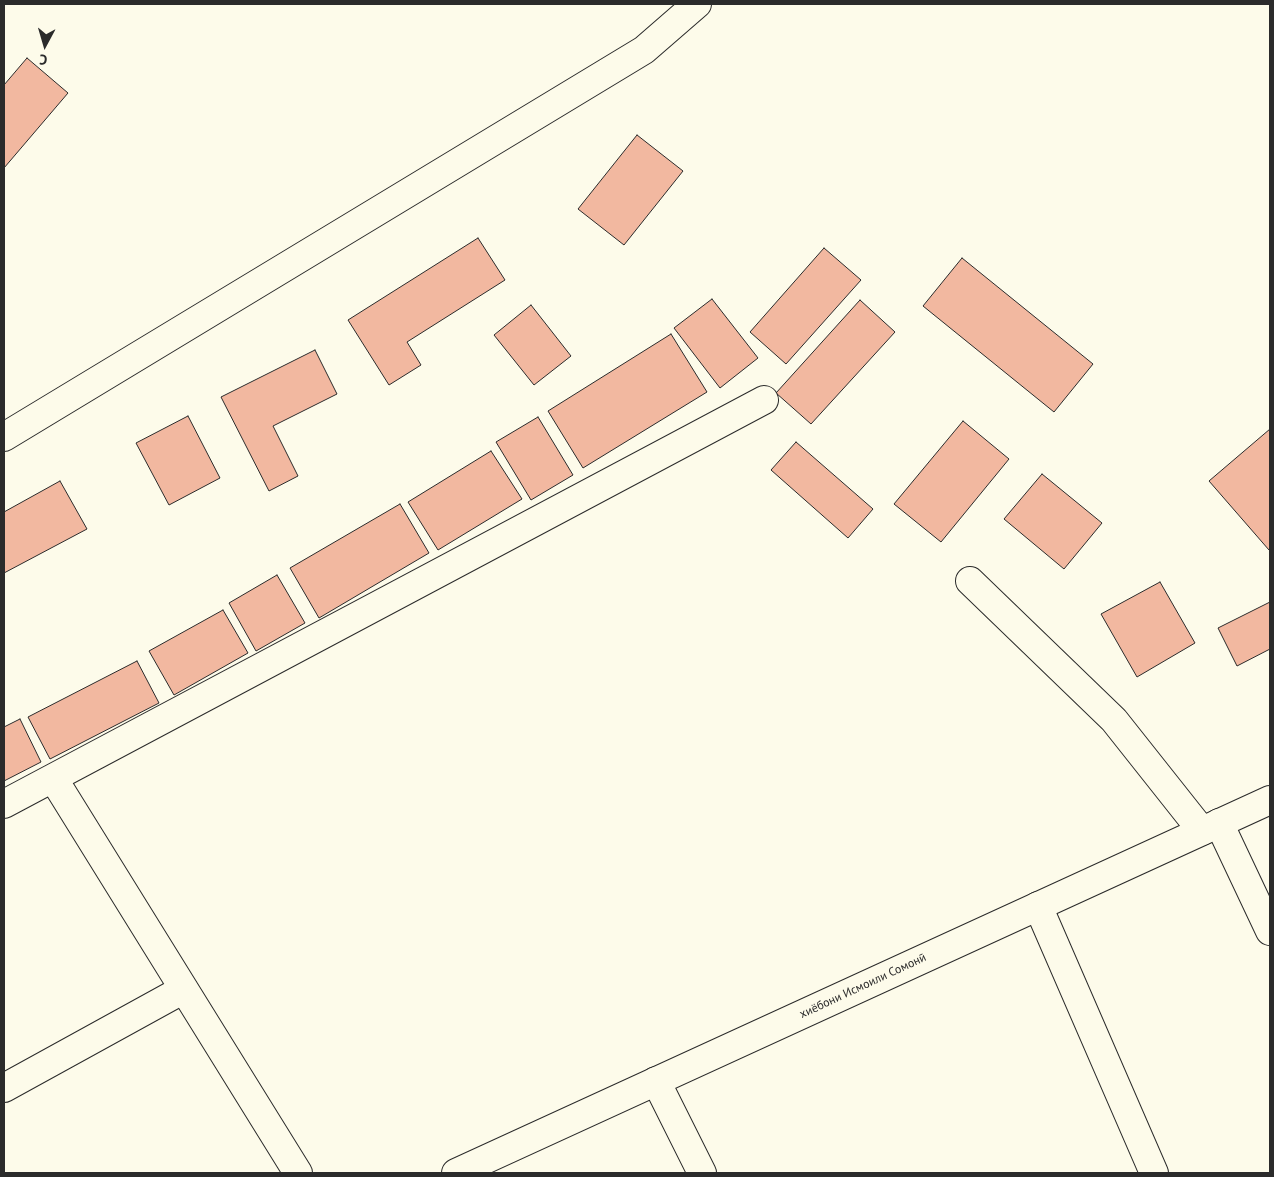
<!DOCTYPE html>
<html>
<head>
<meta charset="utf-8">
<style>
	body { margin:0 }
	#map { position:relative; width:1274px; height:1177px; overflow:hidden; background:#fdfbea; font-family:"PT Sans",sans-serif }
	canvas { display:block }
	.frame { position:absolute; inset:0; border:5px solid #2b2b2b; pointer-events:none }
	.north { position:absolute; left:20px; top:20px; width:50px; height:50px; -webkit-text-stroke:4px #fdfbea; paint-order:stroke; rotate:186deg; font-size:14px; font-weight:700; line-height:20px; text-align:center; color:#2b2b2b }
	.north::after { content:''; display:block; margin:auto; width:18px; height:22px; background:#2b2b2b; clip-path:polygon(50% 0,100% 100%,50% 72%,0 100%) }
</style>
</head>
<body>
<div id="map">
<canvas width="1274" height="1177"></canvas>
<div class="frame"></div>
<div class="north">С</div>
</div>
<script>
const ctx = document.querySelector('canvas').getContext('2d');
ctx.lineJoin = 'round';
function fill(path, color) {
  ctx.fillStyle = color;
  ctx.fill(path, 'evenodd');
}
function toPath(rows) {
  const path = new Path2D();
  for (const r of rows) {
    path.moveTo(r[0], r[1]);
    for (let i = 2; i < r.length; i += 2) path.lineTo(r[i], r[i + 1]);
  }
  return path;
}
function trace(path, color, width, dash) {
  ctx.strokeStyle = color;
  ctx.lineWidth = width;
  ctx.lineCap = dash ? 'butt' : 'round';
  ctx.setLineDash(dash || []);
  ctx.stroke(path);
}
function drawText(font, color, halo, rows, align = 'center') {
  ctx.font = font + ' "PT Sans",sans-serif';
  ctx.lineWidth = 4;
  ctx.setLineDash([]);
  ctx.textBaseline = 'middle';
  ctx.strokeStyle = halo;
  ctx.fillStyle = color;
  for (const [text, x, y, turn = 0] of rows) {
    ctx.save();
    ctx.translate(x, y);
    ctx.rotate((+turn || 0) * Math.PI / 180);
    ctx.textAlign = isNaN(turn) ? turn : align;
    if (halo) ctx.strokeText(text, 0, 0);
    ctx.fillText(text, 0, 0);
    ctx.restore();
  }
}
const building = toPath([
	[27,58,68,93,4,168,4,85,27,58],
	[637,135,683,171,624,245,578,209,637,135],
	[478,238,505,280,407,342,421,365,389,385,348,320,478,238],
	[824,248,861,280,786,364,750,332,824,248],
	[962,258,1093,364,1054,412,923,306,962,258],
	[712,299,758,358,720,388,674,328,712,299],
	[860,300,895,332,811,424,776,393,860,300],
	[531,305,571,356,534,385,494,335,531,305],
	[671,334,707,392,583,468,548,411,671,334],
	[315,350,337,394,273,426,298,476,269,491,221,397,315,350],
	[188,416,220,478,169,505,136,443,188,416],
	[538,417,573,475,531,500,496,442,538,417],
	[963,421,1009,459,941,542,894,504,963,421],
	[1270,429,1270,549,1269,550,1209,481,1270,429],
	[796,442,873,509,848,538,771,470,796,442],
	[491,451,522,499,438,550,408,502,491,451],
	[1042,474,1102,523,1064,569,1004,519,1042,474],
	[60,481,87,529,4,573,4,512,60,481],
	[400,504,429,553,319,618,290,568,400,504],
	[277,575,305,623,256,651,229,603,277,575],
	[1160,582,1195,643,1137,677,1101,614,1160,582],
	[1270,602,1270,649,1237,666,1218,628,1270,602],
	[223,610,248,653,174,695,149,651,223,610],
	[137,661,159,703,50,759,28,717,137,661],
	[20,719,41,762,4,781,4,727,20,719]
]);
fill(building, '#f2b8a0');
trace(building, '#2b2b2b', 1);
const minor = toPath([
	[4,437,644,50,697,4],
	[970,581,1114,720,1202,831],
	[53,778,298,1173],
	[4,804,764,400],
	[1219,823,1270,931],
	[1038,906,1154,1173],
	[656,1081,702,1173],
	[4,1088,184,989]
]);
const major = toPath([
	[456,1173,1270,800]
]);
trace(minor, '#2b2b2b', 30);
trace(major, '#2b2b2b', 30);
trace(minor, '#fdfbea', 28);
trace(major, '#fdfbea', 28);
drawText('12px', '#2b2b2b', '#fdfbea', [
	["хиёбони Исмоили Сомонӣ",863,986,-25]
]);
</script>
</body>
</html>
